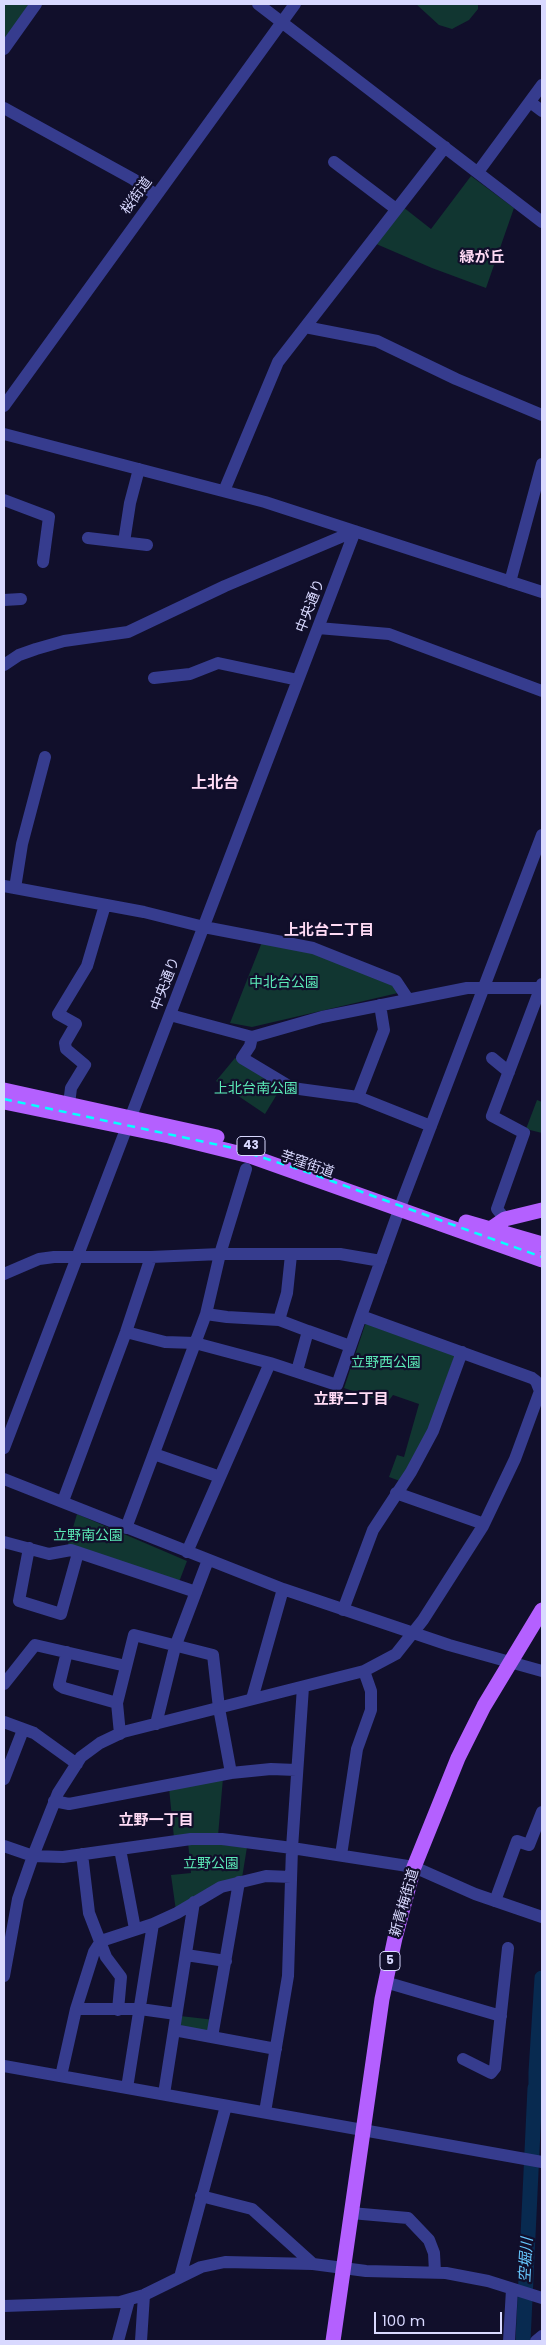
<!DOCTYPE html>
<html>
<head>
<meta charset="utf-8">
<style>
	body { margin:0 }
	#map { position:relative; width:546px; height:2345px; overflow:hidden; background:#110f2b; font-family:Poppins,sans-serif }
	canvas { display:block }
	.frame { position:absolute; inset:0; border:5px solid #d9d9ff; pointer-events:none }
	.scale { position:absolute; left:374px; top:2312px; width:128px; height:22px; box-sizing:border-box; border:2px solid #d9d9ff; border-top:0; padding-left:6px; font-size:15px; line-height:18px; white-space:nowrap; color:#d9d9ff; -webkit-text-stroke:4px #110f2b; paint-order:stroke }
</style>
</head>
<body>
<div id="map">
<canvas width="546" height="2345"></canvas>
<div class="frame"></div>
<div class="scale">100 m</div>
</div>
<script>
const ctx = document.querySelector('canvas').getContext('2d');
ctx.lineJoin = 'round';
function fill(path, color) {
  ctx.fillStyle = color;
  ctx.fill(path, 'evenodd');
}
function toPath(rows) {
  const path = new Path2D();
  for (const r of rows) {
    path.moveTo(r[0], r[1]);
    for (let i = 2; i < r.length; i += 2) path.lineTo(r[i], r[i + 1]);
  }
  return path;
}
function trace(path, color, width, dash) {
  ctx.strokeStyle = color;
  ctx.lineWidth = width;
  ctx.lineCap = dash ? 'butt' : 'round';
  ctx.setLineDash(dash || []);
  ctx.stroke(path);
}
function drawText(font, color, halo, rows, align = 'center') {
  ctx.font = font + ' Poppins,"Noto Sans JP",sans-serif';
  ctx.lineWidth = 4.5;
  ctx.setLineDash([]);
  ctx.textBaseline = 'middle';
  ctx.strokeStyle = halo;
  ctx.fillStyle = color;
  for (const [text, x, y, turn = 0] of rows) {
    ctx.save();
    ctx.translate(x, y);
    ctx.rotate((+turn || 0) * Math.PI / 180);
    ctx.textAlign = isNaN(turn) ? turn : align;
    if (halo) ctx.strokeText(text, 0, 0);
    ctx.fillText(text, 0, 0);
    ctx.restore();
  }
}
fill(toPath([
	[4,4,29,4,4,41],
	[416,4,478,4,478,9,469,20,452,29,439,25],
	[471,176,514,208,486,288,432,268,374,243,403,207,431,229],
	[262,942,311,953,396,985,398,993,252,1027,230,1023],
	[235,1058,282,1086,265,1114,216,1081],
	[537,1100,542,1102,542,1133,526,1129],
	[366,1322,455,1355,422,1448,400,1481,389,1477,397,1455,404,1457,419,1404,393,1395,387,1403,344,1388],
	[77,1514,187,1561,179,1582,67,1548],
	[223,1778,218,1836,174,1838,169,1788],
	[188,1842,247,1847,242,1878,176,1911,171,1875,191,1873],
	[180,2016,215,2020,212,2036,177,2030]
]), '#113631');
trace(toPath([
	[536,2098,536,2072,542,1978],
	[523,2341,535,2088]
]), '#082a50', 15);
trace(toPath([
	[258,4,542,222],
	[4,49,36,4],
	[530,102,542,111],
	[4,108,133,179,156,195],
	[334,162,396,209],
	[478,172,542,85],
	[305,327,377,341,456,379,542,415],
	[4,406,295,4],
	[4,434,265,502,542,592],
	[224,491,278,362,445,147],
	[4,500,49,517,43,562],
	[88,538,147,545],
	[124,542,130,503,139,469],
	[510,582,542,464],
	[4,600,21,599],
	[318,628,389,634,542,691],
	[4,665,19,655,36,649,64,641,128,632,225,586,355,531],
	[154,678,190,674,218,663,298,680],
	[4,886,144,912,204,927,313,948,396,981,408,999],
	[15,888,22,844,45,757],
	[170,1015,252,1037,322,1017,467,988,542,988],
	[252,1037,250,1046,242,1058,292,1088,358,1097,431,1126],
	[492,1058,509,1072],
	[358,1097,384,1030,380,1005],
	[69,1104,71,1088,85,1065,66,1049,65,1043,76,1024,58,1014,87,966,105,905],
	[246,1169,220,1254,340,1254,381,1261],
	[505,1219,497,1209,524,1133,492,1116,542,984],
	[4,1274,39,1259,54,1257,151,1257],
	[361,1316,403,1199,542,835],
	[279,1320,308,1331,297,1371],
	[308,1331,350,1346],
	[4,1448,355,531],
	[154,1454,220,1477],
	[4,1479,283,1589,449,1645,542,1671],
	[396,1493,484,1524],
	[63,1501,126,1332,151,1257,220,1254,206,1314,227,1317,279,1320,287,1293,291,1255],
	[126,1528,206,1314],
	[4,1542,49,1554,71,1550,196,1592],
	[29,1548,19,1601,61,1614,78,1553],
	[187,1552,270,1363],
	[343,1610,373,1530,411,1472,433,1431,462,1352],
	[67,1652,59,1685,64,1688,117,1703],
	[4,1684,35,1645,126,1666],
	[252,1699,283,1589],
	[4,1722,34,1733,77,1764],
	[156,1724,175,1647,208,1560],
	[120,1734,117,1703,134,1635,213,1655,219,1708,231,1773],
	[4,1779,23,1730],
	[54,1801,69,1804,231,1773,271,1769,296,1770],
	[4,1846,33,1856,63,1857,191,1839,222,1839,292,1848,414,1867,475,1894,542,1917],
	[120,1849,135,1929],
	[82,1854,89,1913,106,1957,121,1977,118,2010],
	[341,1855,357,1749,371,1710,371,1691,364,1671],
	[495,1901,517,1841,529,1845,542,1812],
	[186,1955,226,1961],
	[4,1976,18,1899,33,1856,58,1793,81,1757,100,1743,123,1732,364,1671,396,1654,423,1620,483,1526,515,1459,540,1391,536,1381,532,1378,361,1316,337,1385,270,1363,195,1343,165,1342,126,1332],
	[385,1982,501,2016],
	[76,2009,140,2009,176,2014],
	[174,2030,276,2049],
	[212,2037,239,1882],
	[463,2059,491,2073,495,2068,508,1948],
	[4,2066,542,2162],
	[61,2076,76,2009,94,1952,101,1941,153,1924,177,1913,221,1887,266,1876,291,1877],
	[127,2088,153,1924],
	[164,2094,194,1902],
	[265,2112,288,1976,292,1848,303,1687],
	[201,2196,252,2209,313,2264],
	[351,2213,408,2218,429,2240,434,2253,435,2272],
	[180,2277,226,2106],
	[4,2306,120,2302,144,2295,201,2267,225,2262,313,2264,366,2271,446,2273,488,2281,542,2298],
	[118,2341,129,2300],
	[141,2341,144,2295],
	[509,2341,512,2289],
	[536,2341,542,2336]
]), '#363c8e', 12);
trace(toPath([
	[4,1090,217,1137],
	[4,1102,169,1136,250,1156,542,1260],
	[466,1222,542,1244],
	[489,1230,505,1219,542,1210],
	[333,2341,382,1999,395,1938,414,1867,458,1758,484,1706,542,1610]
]), '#b460ff', 15);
trace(toPath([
	[4,1099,233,1148,304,1171,542,1257]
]), '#05ffff', 2.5, [8, 6]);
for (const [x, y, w] of [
	[251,1146,28],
	[390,1961,20]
]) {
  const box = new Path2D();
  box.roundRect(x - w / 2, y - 9.5, w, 19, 4);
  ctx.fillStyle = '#110f2b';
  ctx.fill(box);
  trace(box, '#d9d9ff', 1);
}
drawText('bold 12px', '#d9d9ff', null, [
	["43",251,1146],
	["5",390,1961]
]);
drawText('14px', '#d9d9ff', '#110f2b', [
	["桜街道",137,196,-54],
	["中央通り",311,606,-69],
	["中央通り",166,984,-69],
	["芋窪街道",307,1165,19],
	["新青梅街道",405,1903,-74]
]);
drawText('14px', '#5be9b7', '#110f2b', [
	["中北台公園",284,983],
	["上北台南公園",256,1089],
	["立野西公園",386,1363],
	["立野南公園",88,1536],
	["立野公園",211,1864]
]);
drawText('bold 15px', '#ffdbf5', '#110f2b', [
	["緑が丘",482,258],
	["上北台二丁目",329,931],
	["立野二丁目",351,1400],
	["立野一丁目",156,1821]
]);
drawText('italic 15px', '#67c8ff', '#110f2b', [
	["空堀川",527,2260,-87]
]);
drawText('bold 16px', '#ffdbf5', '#110f2b', [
	["上北台",215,784]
]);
</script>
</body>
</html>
